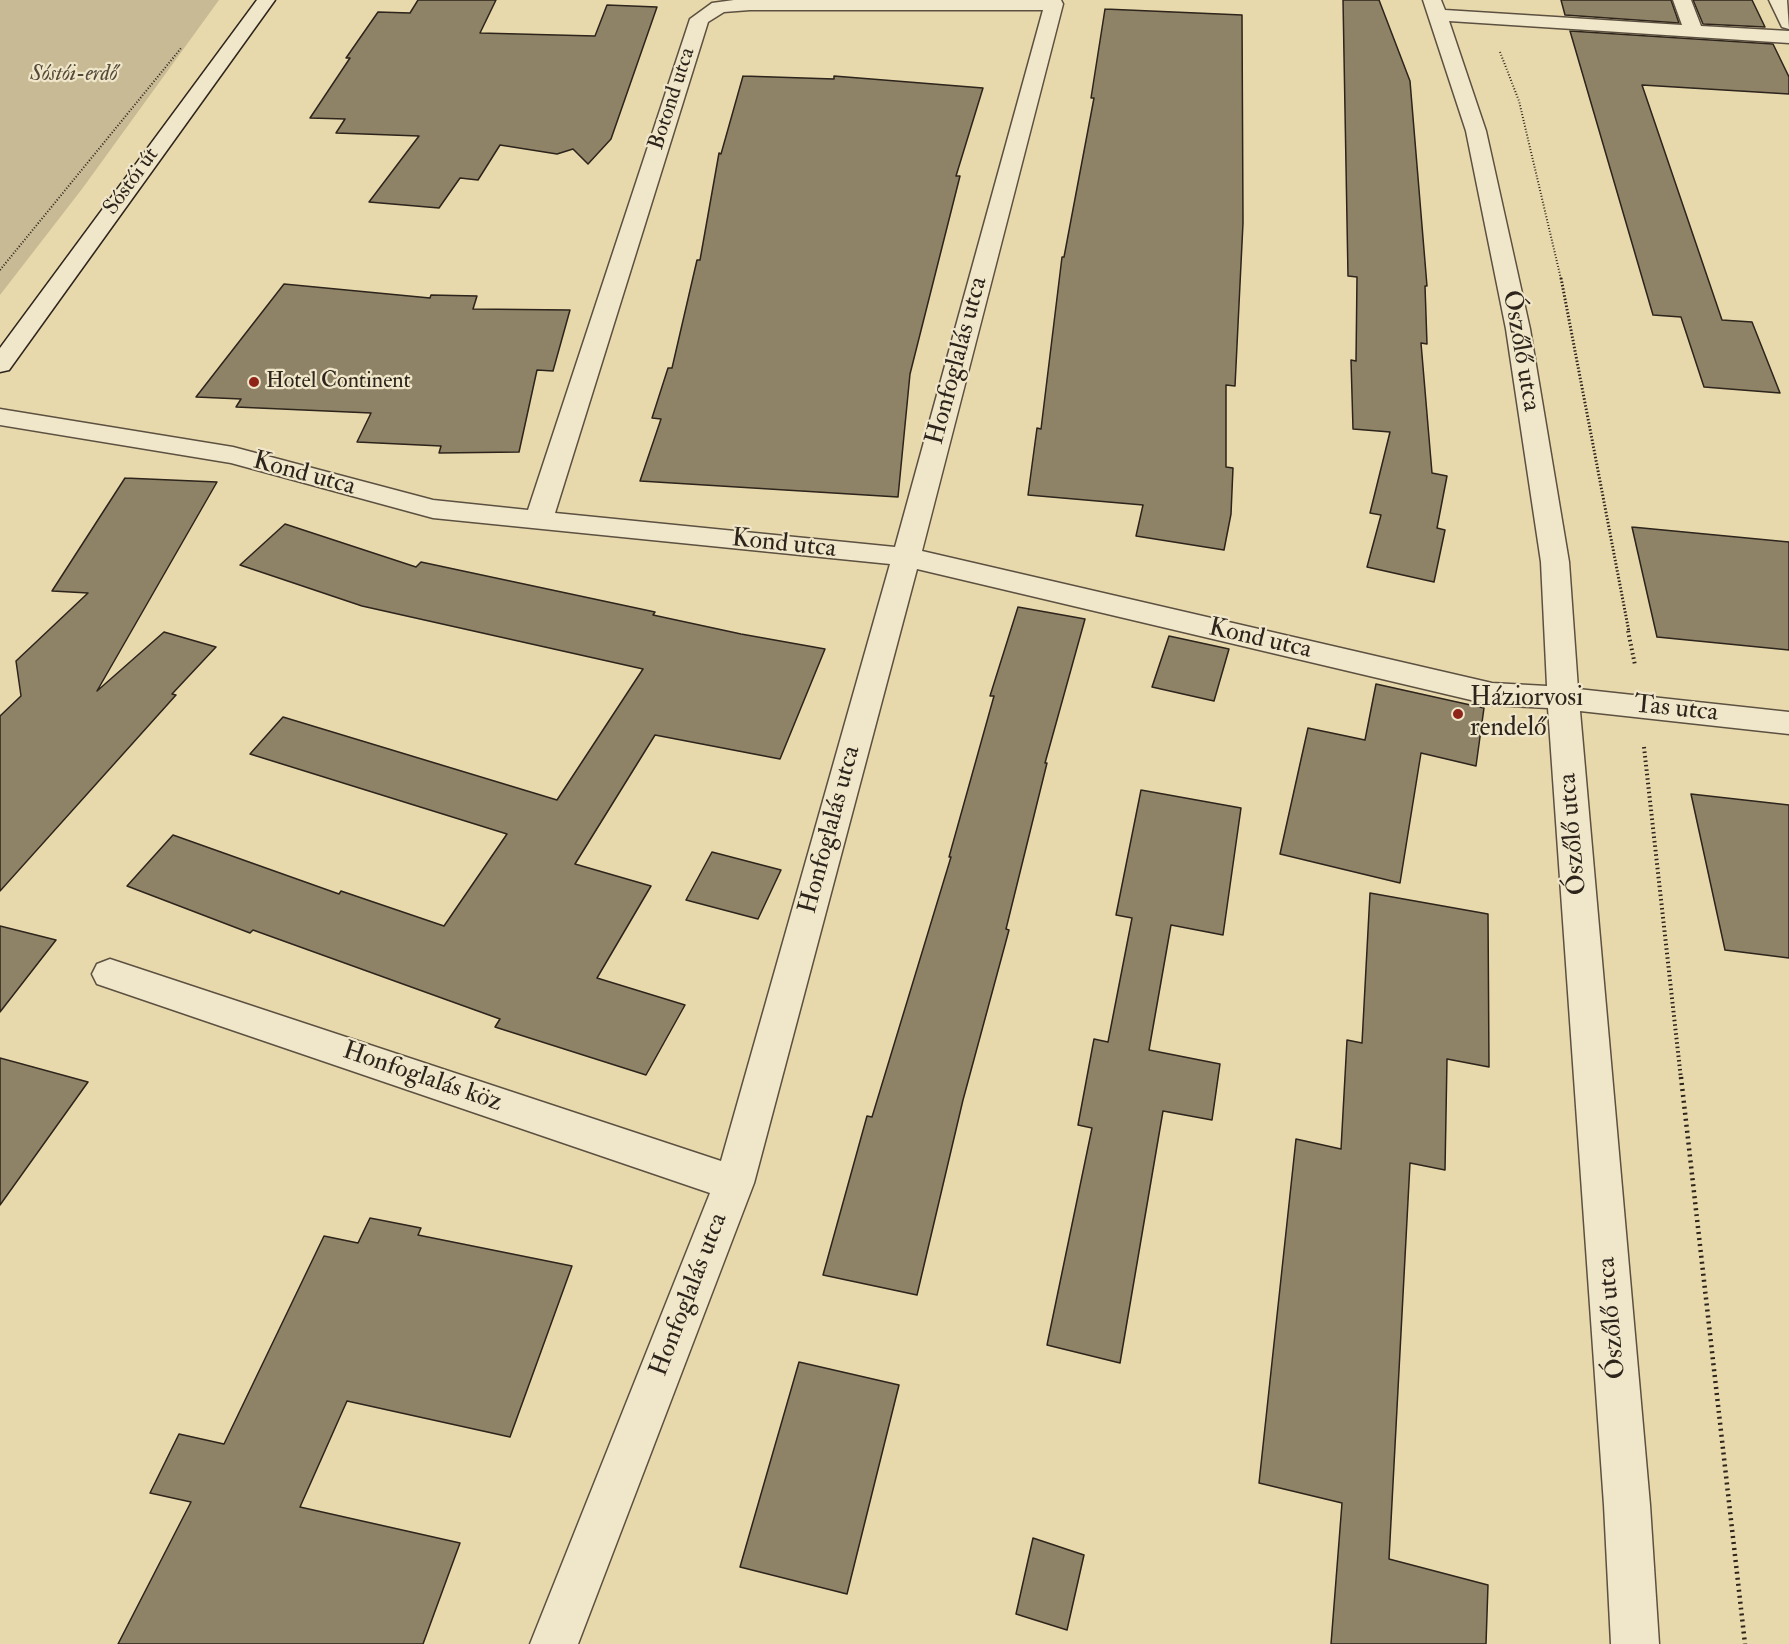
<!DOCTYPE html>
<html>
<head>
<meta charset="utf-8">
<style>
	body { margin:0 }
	canvas { display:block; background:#e8d9ad }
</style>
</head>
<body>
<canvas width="1789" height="1644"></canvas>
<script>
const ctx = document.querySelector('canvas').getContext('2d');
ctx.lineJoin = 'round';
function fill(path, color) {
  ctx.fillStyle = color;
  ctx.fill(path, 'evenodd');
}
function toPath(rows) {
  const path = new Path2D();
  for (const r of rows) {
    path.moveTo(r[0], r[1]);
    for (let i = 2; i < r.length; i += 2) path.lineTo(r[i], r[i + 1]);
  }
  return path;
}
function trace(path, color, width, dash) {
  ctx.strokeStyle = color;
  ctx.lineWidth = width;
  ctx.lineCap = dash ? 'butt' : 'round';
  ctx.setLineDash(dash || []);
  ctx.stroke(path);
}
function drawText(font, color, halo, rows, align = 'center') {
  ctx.font = font + ' "IM FELL Double Pica",serif';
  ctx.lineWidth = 4.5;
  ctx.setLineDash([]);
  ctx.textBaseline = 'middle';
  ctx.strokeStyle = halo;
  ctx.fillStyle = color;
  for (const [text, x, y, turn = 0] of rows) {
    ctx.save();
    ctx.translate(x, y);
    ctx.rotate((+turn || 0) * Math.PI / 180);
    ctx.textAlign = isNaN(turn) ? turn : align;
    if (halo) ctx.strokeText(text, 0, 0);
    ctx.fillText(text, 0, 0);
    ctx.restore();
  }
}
fill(toPath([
	[0,0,219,0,82,189,0,295]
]), '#c8ba94');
const building = toPath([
	[418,0,496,0,480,33,595,36,607,5,657,7,611,139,588,164,573,149,557,154,500,145,478,180,460,178,439,208,369,202,419,136,336,133,345,119,310,118,350,58,346,58,378,12,410,13,418,0],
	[1343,0,1379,0,1410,81,1427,286,1425,286,1427,344,1421,343,1432,473,1447,476,1437,528,1445,530,1434,582,1367,567,1381,515,1370,513,1390,432,1353,429,1351,360,1356,361,1357,277,1348,276,1343,0],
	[1561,0,1671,0,1679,23,1565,15,1561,0],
	[1693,0,1752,0,1765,27,1703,24,1693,0],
	[1105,9,1242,15,1243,223,1235,386,1226,385,1226,467,1233,468,1231,514,1224,550,1136,536,1143,505,1028,495,1037,428,1041,429,1062,257,1064,257,1094,98,1091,98,1105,9],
	[1570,31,1773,44,1789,77,1789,94,1642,85,1722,320,1752,322,1780,393,1704,387,1681,317,1653,315,1570,31],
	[743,76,834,79,834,76,983,88,956,176,960,176,910,374,898,497,640,481,661,419,652,418,668,368,672,368,697,260,700,260,719,153,721,154,743,76],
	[284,284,430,298,431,295,477,296,473,309,570,310,553,371,537,370,519,452,439,453,441,446,357,442,371,413,236,407,241,399,196,397,284,284],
	[125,478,217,482,97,691,164,632,216,647,172,694,176,695,0,891,0,716,21,696,16,661,88,593,52,591,125,478],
	[285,524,416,567,421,562,655,612,653,615,741,634,825,649,780,759,655,735,575,864,651,886,597,978,685,1005,646,1075,495,1027,500,1019,253,930,250,933,127,886,173,835,339,894,341,891,444,926,507,834,250,754,283,717,557,800,643,669,362,606,240,565,285,524],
	[1632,527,1789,542,1789,650,1657,637,1632,527],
	[1018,607,1085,619,1045,763,1047,763,1006,929,1009,930,963,1100,917,1295,823,1275,867,1116,872,1117,951,857,949,857,994,696,990,696,1018,607],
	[1169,636,1229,649,1214,701,1152,687,1169,636],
	[1376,684,1484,708,1476,766,1421,753,1400,883,1280,854,1308,728,1365,740,1376,684],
	[1141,790,1241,808,1223,935,1171,925,1149,1050,1220,1064,1212,1120,1163,1111,1120,1363,1047,1345,1092,1128,1078,1125,1094,1039,1108,1042,1132,918,1116,915,1141,790],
	[1691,794,1789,805,1789,958,1725,950,1691,794],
	[712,852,781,870,758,919,686,900,712,852],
	[1370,893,1488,914,1489,1067,1447,1059,1445,1170,1410,1163,1389,1559,1488,1585,1486,1644,1331,1644,1342,1503,1259,1483,1296,1139,1341,1149,1347,1040,1362,1043,1370,893],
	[0,926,56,940,0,1012,0,926],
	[0,1058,88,1082,0,1205,0,1058],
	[370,1218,421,1228,418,1235,572,1266,510,1437,347,1401,300,1507,460,1543,423,1644,118,1644,191,1502,150,1493,179,1434,224,1444,324,1236,358,1243,370,1218],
	[799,1362,899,1385,847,1594,740,1567,799,1362],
	[1033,1538,1084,1555,1067,1630,1016,1614,1033,1538]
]);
fill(building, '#8e8267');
trace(building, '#2d241b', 1.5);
const pedestrian = toPath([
	[1769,0,1787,0,1789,29,1782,27,1769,0]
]);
const minor = toPath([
	[734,0,1061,0,1063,4,922,551,1492,683,1547,686,1541,562,1506,329,1466,131,1423,0,1441,0,1445,10,1682,25,1673,0,1691,0,1701,26,1789,31,1789,43,1449,21,1486,131,1530,329,1569,562,1578,689,1789,712,1789,734,1580,711,1650,1505,1659,1644,1611,1644,1604,1505,1548,708,1492,705,917,569,754,1183,578,1644,530,1644,710,1193,97,984,92,974,97,964,110,959,721,1161,890,564,433,518,231,463,0,425,0,409,233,447,433,500,528,510,690,19,712,3,734,0],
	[750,10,1043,10,895,547,555,513,708,22,724,12,750,10]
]);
const secondary = toPath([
	[257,0,275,0,9,370,0,372,0,348,257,0]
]);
trace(pedestrian, '#5c5140', 3);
trace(minor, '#5c5140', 3);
trace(secondary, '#2d241b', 3);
trace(toPath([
	[1500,52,1519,101,1561,279],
	[0,270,182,47]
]), '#2d241b', 2, [1, 2]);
trace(toPath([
	[1561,278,1629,632]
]), '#2d241b', 3, [1.5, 2]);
trace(toPath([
	[1628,631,1635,665],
	[1644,747,1681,1079]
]), '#2d241b', 4, [1.5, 3]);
trace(toPath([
	[1681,1077,1745,1644]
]), '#2d241b', 4.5, [2, 4]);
fill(pedestrian, '#f0e6ca');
fill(minor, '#f0e6ca');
fill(secondary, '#f0e6ca');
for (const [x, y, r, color] of [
	[254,382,6,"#8f2418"],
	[1458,714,6,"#8f2418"]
]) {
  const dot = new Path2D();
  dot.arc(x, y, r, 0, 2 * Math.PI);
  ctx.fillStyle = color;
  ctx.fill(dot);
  trace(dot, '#f0e6ca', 2);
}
drawText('italic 22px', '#544a39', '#f0e6ca', [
	["Sóstói-erdő",74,75]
]);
drawText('22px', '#2d241b', '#f0e6ca', [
	["Botond utca",673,99,-72],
	["Sóstói út",132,182,-54]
]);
drawText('22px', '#2d241b', '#f0e6ca', [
	["Hotel Continent",266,382]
], 'left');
drawText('26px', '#2d241b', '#f0e6ca', [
	["Ószőlő utca",1520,351,80],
	["Honfoglalás utca",958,361,-75],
	["Kond utca",304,475,15],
	["Kond utca",784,545,6],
	["Kond utca",1260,640,13],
	["Tas utca",1676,710,6],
	["Honfoglalás utca",831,830,-75],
	["Ószőlő utca",1574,834,-95],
	["Honfoglalás köz",422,1078,19],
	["Honfoglalás utca",690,1295,-69],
	["Ószőlő utca",1613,1318,-95]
]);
drawText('26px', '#2d241b', '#f0e6ca', [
	["Háziorvosi",1470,699],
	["rendelő",1470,729]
], 'left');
</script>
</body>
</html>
